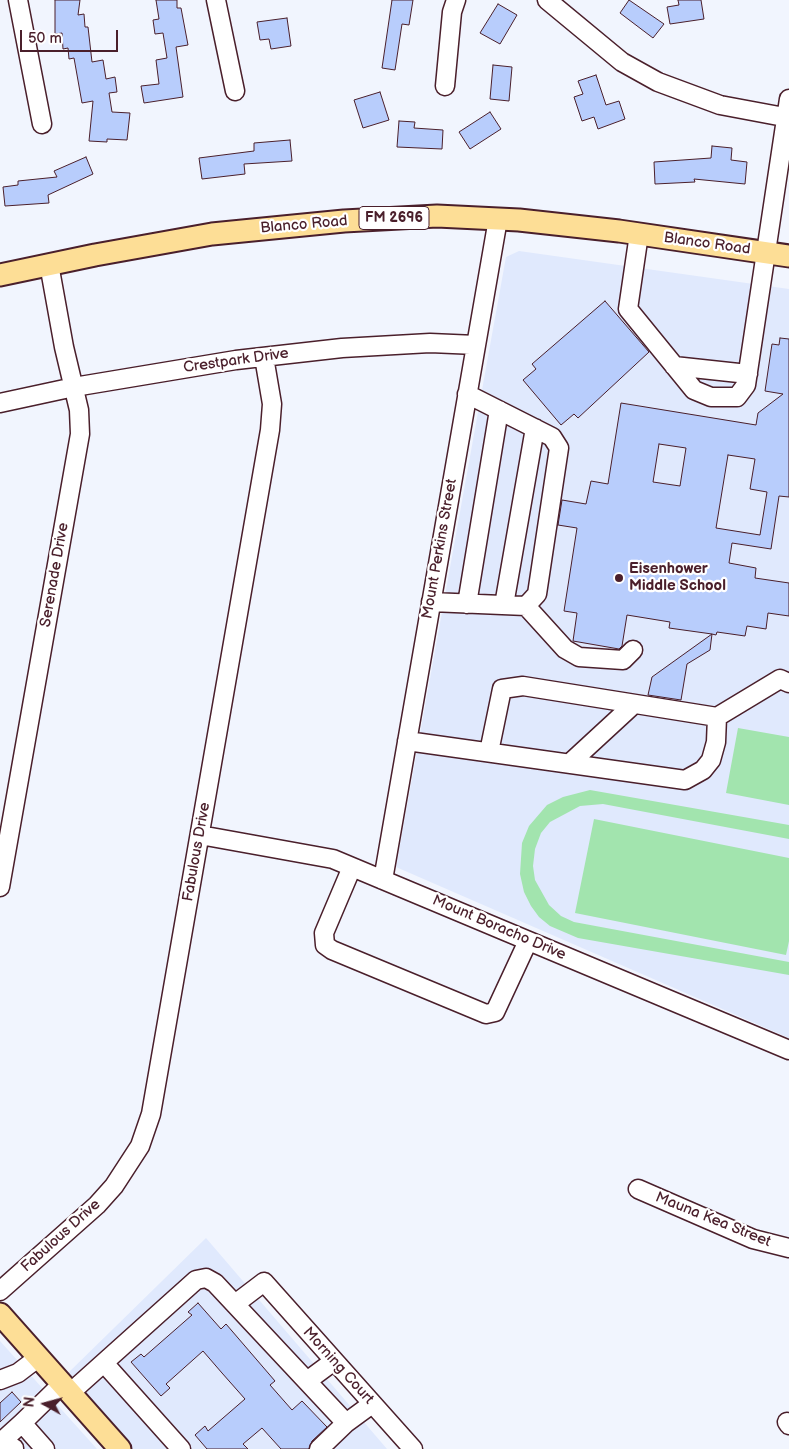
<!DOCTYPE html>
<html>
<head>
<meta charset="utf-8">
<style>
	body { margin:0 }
	#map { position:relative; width:789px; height:1449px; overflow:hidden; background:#f1f5fe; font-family:"Balsamiq Sans",sans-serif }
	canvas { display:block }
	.north { position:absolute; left:20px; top:1379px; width:50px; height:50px; -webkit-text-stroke:4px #fff; paint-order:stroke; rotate:277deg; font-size:14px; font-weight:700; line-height:20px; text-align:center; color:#4a1f2b }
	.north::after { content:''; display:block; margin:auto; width:18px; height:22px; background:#4a1f2b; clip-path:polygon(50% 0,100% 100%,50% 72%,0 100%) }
	.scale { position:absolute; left:20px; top:30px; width:98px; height:22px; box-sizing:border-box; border:2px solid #4a1f2b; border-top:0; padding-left:6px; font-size:15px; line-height:18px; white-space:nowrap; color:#4a1f2b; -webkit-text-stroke:4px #fff; paint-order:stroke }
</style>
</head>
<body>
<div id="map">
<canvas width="789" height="1449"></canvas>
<div class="north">N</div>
<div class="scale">50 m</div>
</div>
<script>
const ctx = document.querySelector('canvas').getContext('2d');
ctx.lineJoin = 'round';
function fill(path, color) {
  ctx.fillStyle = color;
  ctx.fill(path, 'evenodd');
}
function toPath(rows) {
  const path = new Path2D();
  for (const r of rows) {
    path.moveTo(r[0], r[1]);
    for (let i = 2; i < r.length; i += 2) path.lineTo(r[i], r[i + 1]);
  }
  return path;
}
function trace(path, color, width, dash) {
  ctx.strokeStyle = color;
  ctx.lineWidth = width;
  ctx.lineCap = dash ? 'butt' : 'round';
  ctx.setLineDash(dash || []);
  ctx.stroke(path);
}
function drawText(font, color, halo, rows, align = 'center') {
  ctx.font = font + ' "Balsamiq Sans",sans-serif';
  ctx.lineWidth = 4.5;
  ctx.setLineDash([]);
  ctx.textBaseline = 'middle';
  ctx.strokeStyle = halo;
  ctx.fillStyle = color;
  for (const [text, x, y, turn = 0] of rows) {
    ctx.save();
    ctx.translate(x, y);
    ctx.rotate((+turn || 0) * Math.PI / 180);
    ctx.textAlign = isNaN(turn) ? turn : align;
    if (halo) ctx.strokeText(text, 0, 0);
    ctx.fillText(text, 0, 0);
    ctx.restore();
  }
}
fill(toPath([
	[519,251,789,289,789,1038,396,867,506,257],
	[206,1238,387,1449,133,1449,67,1374],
	[0,1341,97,1449,0,1449]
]), '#e0e9fd');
fill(toPath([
	[738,728,789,737,789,805,726,793],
	[590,790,789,825,789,839,603,804,580,806,550,822,541,833,535,849,533,866,535,880,549,905,561,916,574,922,789,962,789,975,578,938,550,926,539,917,531,906,524,892,520,874,522,843,529,826,547,805,563,797],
	[594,819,789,858,789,941,786,955,575,913]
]), '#a2e4ae');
const building = toPath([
	[55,0,80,0,78,15,84,14,85,27,88,27,92,62,103,60,106,79,115,77,117,92,109,93,112,112,130,113,127,140,107,139,107,142,89,141,93,101,82,103,74,58,69,59,68,48,63,49,62,33,55,34,55,0],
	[156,0,177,0,177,8,181,8,188,45,176,47,183,97,144,103,141,86,159,84,156,60,167,58,163,33,155,34,153,20,159,19,156,0],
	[392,0,413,0,409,25,402,24,395,70,382,68,392,0],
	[629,0,664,24,653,38,620,13,629,0],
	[678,0,701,0,704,19,670,24,667,7,679,5,678,0],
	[498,4,517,15,500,44,480,33,498,4],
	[287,18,291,46,271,49,269,39,260,40,257,22,287,18],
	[493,65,512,67,509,101,490,99,493,65],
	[596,75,606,105,619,101,625,119,598,129,594,117,582,121,574,97,583,94,578,81,596,75],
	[380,92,389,120,363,128,354,100,380,92],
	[490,112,501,129,470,149,459,132,490,112],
	[399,121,415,122,414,128,443,130,442,149,397,147,399,121],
	[290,140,292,161,244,164,245,174,202,179,199,158,254,151,254,143,290,140],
	[712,146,732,148,731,160,747,162,745,184,694,179,695,182,655,184,654,162,711,158,712,146],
	[86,157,93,174,48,195,49,203,5,206,3,187,18,185,18,181,57,177,54,171,86,157],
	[605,301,649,352,578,418,574,414,561,425,523,380,536,369,532,364,605,301],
	[780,338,789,339,789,497,779,496,771,549,732,543,729,563,756,568,755,578,789,583,789,616,768,613,766,629,747,626,745,636,717,632,716,635,712,634,710,650,687,664,681,700,648,695,652,677,712,634,669,628,670,622,627,615,622,646,619,649,573,641,577,613,564,611,577,528,558,525,562,500,586,504,591,481,608,484,621,403,756,425,758,413,783,394,765,391,772,344,779,345,780,338],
	[659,444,686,448,680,486,653,482,659,444],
	[728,455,755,459,750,489,767,492,760,535,716,528,728,455],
	[198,1303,221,1329,226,1324,275,1381,270,1385,292,1410,302,1401,327,1427,312,1441,309,1449,281,1449,262,1428,243,1444,248,1449,207,1449,195,1435,205,1426,208,1431,245,1399,222,1373,203,1351,166,1384,170,1388,161,1396,131,1362,141,1354,144,1357,192,1315,188,1312,198,1303],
	[12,1392,21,1402,0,1422,0,1403,12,1392]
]);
fill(building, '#b8cdfc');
trace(building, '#4a1f2b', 1);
const minor = toPath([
	[18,0,42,124],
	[216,0,235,91],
	[547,0,622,62,658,82,720,105,789,118],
	[445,86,452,12,456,0],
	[639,234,628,309,694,390,711,397,737,397,746,385,789,99],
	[674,366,748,374],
	[0,403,74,387,236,360,342,348,430,343,476,345],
	[431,602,526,606,537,594,559,448,552,437,467,394],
	[467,604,499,410],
	[504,605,535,428],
	[526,606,565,649,579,657,623,660,633,650],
	[407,741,685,780,703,770,711,760,716,742,717,717,780,679,789,683],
	[489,752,502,689,523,686,717,717],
	[570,763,634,704],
	[200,835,333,859,789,1050],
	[352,867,324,933,325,945,332,950,486,1014,495,1012,528,941],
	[383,880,498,219],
	[0,887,80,434,79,410,64,347,49,264],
	[638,1189,753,1239,789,1248],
	[0,1291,97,1205,114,1186,140,1146,151,1114,270,430,272,404,264,357],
	[235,1304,264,1282,413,1449],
	[104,1363,181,1449],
	[0,1380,18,1373,39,1357],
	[307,1381,334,1361],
	[70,1393,196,1280,206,1278,215,1283,346,1423,319,1449],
	[787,1422,789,1425],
	[346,1423,372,1404],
	[0,1443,22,1423],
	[13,1449,14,1448],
	[45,1449,22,1423,62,1384]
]);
const major = toPath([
	[0,275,95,255,212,234,344,221,437,216,519,220,619,231,789,256],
	[0,1314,120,1449]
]);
trace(minor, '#4a1f2b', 21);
trace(major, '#4a1f2b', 25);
trace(minor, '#fff', 18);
trace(major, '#fdde96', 21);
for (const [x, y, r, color] of [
	[619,578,5,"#4a1f2b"]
]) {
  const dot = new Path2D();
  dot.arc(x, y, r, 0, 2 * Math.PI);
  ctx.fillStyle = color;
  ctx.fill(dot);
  trace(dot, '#fff', 2);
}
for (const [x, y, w] of [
	[394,218,70]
]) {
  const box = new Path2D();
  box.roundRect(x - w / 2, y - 11.5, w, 23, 4);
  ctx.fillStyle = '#fff';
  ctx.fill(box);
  trace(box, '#4a1f2b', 1);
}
drawText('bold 14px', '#4a1f2b', null, [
	["FM 2696",394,218]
]);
drawText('15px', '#4a1f2b', '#fff', [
	["Blanco Road",304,225,-5],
	["Blanco Road",707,244,8],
	["Crestpark Drive",236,361,-8],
	["Mount Perkins Street",440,549,-80],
	["Serenade Drive",55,575,-80],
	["Fabulous Drive",197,852,-80],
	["Mount Boracho Drive",499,928,23],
	["Mauna Kea Street",713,1220,22],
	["Fabulous Drive",61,1236,-42],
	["Morning Court",338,1366,48]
]);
drawText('bold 15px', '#4a1f2b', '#fff', [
	["Eisenhower",629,569],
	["Middle School",629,586]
], 'left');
</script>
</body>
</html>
